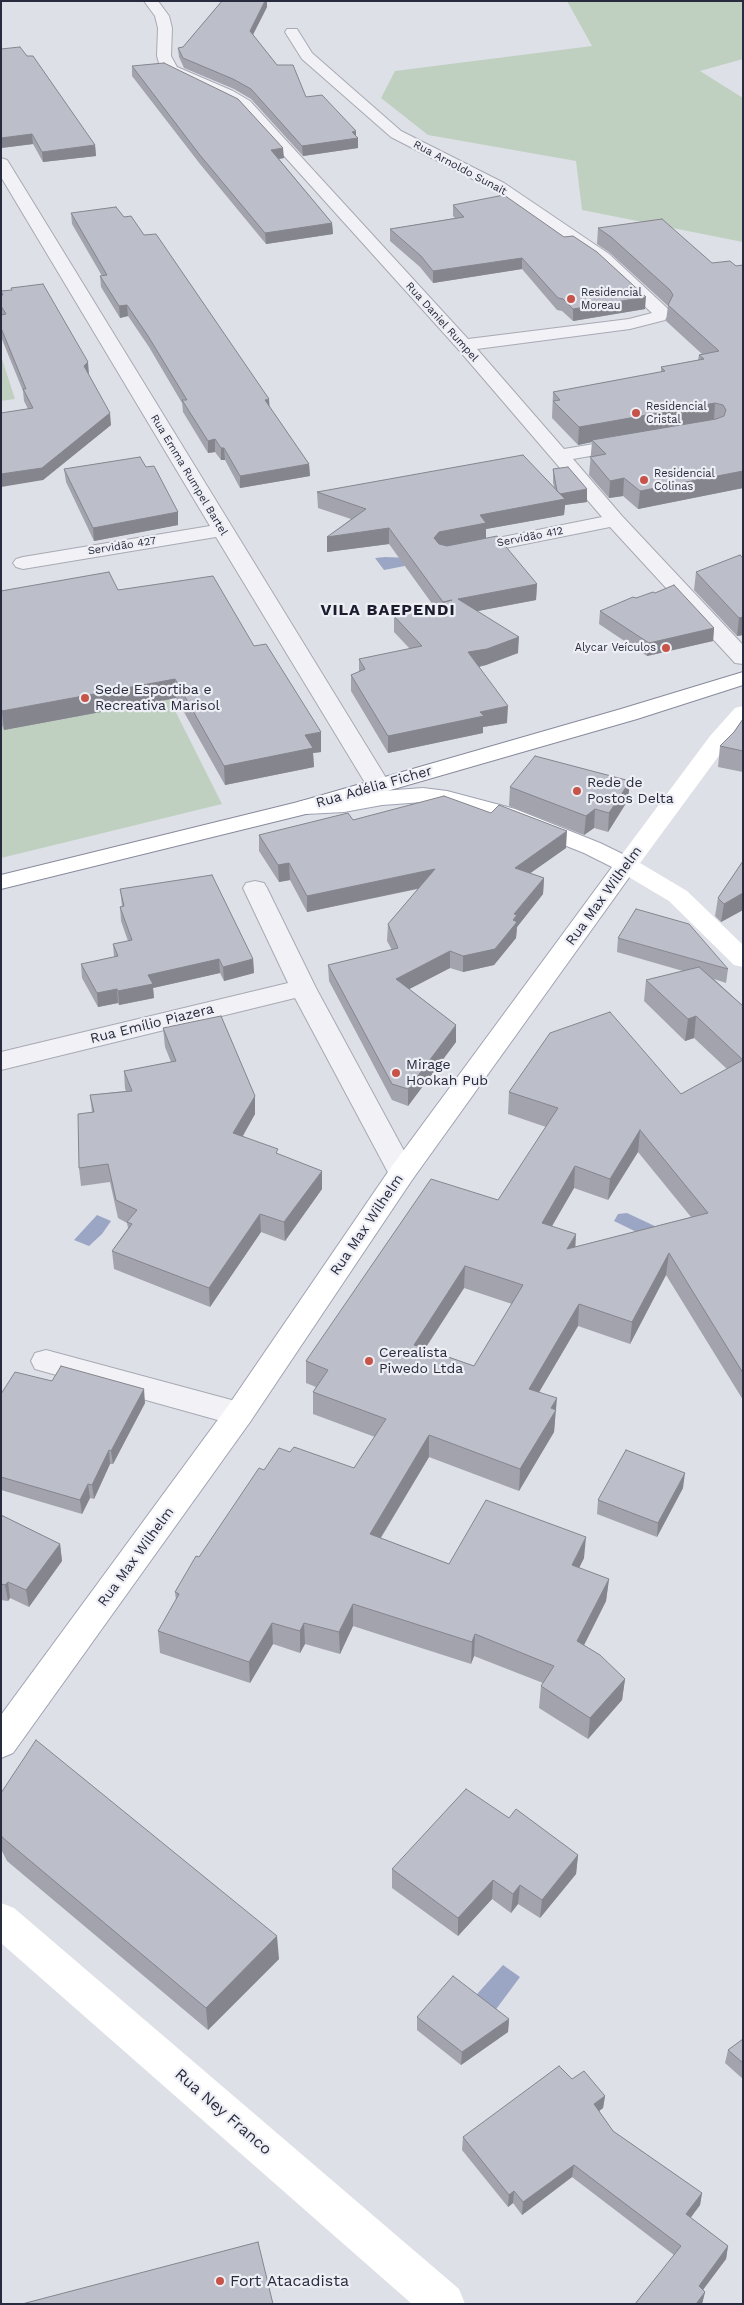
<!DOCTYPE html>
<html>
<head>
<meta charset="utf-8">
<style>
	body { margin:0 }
	#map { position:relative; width:744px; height:2305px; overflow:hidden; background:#dee0e7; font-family:"Work Sans",sans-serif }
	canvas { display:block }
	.frame { position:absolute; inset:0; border:2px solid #282b3d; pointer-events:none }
</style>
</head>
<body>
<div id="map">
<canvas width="744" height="2305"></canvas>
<div class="frame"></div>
</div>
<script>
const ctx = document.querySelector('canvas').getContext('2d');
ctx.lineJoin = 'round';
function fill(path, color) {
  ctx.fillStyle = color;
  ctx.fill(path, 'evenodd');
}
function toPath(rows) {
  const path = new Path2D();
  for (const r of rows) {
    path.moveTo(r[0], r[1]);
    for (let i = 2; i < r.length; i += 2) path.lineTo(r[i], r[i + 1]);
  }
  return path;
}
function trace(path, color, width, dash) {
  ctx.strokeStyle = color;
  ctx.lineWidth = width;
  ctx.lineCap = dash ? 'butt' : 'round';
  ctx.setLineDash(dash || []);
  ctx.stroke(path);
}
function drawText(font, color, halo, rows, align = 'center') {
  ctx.font = font + ' "Work Sans",sans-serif';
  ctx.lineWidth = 4.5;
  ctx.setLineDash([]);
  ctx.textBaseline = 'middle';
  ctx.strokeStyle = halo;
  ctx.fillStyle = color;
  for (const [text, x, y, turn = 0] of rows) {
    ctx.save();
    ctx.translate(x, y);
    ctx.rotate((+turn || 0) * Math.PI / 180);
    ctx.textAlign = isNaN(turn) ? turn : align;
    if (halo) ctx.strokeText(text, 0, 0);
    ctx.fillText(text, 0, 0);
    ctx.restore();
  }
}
fill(toPath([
	[567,1,743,1,743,59,700,71,743,98,743,242,582,210,576,161,428,135,381,98,395,71,592,46],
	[1,356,15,399,1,401],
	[106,573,222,804,1,858,1,591]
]), '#c0d0c0');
fill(toPath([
	[385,557,410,558,415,564,384,570,375,558],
	[627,1213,659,1228,651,1239,614,1221,618,1214],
	[97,1215,111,1221,102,1234,89,1246,74,1240],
	[503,1965,520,1977,494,2012,470,2002]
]), '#9ba6c5');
const street = toPath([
	[144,1,158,1,169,16,172,28,171,56,177,67,233,91,250,101,468,339,629,319,652,313,597,262,492,189,391,137,302,59,285,32,287,29,297,29,312,53,401,131,504,183,609,254,667,308,670,312,665,320,630,329,477,349,564,449,629,438,636,440,639,444,636,448,573,459,622,516,743,645,743,664,735,663,610,527,465,556,458,554,455,550,458,546,602,517,458,349,240,107,223,97,167,73,159,63,157,56,158,28,155,16,144,1],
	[1,158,7,160,9,163,391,786,387,791,379,793,371,791,367,786,216,537,23,569,16,567,13,563,16,559,23,557,210,526,1,177,1,158],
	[255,881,264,883,267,888,316,988,416,1173,412,1180,402,1183,392,1180,295,998,1,1070,1,1052,288,983,243,888,246,883,255,881],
	[46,1350,239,1402,250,1406,254,1414,250,1422,239,1426,35,1369,31,1361,35,1353,46,1350]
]);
const primary = toPath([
	[423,788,447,791,515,809,600,843,635,860,638,865,412,1180,250,1422,13,1753,1,1758,1,1715,228,1406,392,1166,612,867,584,853,499,819,446,805,423,802,382,805,344,812,306,814,298,812,294,807,298,802,306,800,344,798,382,791,423,788]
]);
const highway = toPath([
	[743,672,743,685,637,719,314,812,1,889,1,875,298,802,621,709,743,672]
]);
trace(street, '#a7aab4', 2);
trace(primary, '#9ea2b2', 2);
trace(highway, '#878a9d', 2);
fill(street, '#f1f1f6');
fill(toPath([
	[743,706,743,727,726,746,640,863,687,891,743,945,743,967,734,965,669,901,617,870,614,865,710,736,735,708,743,706],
	[1,1903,14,1908,459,2289,465,2304,412,2304,1,1943,1,1903]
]), '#fff');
fill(primary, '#fff');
fill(highway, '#fff');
fill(toPath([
	[222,1,267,1,267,7,253,35,277,65,306,97,358,138,358,148,303,156,251,99,234,89,184,68,179,57,178,48,183,47],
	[1,49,27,56,95,145,96,156,43,162,33,144,1,148],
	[132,66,284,158,279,159,332,223,333,234,266,244,200,164,132,76],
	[453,205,645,309,573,321,562,311,557,310,522,269,433,283,420,267,390,241,390,229,455,218,453,216],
	[71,213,124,217,144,235,269,406,309,464,310,476,240,488,225,460,221,460,215,452,208,453,183,412,182,403,149,347,128,316,120,318,101,287,100,276,102,276,72,224],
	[598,228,712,263,743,488,638,509,623,496,609,498,589,475,592,442,578,445,552,418,553,392,661,372,661,367,698,360,699,355,702,354,666,321,668,306,610,253,597,244],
	[11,288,89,374,89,375,111,425,43,480,28,409,24,401,23,391,1,337,1,291,12,290],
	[146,467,178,512,178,525,94,541,66,482,64,469],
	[553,469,587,502,565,505,564,515,486,529,486,538,537,584,536,600,477,611,518,653,486,665,479,667,507,723,483,727,483,733,388,753,351,691,351,675,359,672,359,659,410,649,394,632,394,616,433,605,389,544,327,552,327,537,351,519,318,508,317,492,554,487,553,482],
	[743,558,743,635,737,636,694,590,696,572],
	[118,590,254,646,321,752,313,753,314,767,225,785,176,698,4,730,1,723,1,591],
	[655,593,714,628,713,641,647,656,599,624,600,611,636,598],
	[743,719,743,772,718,767,720,746,734,732],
	[510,787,628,800,608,832,594,828,584,835,509,806],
	[353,820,566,848,530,873,544,878,543,894,517,927,516,938,494,965,463,972,450,968,409,989,456,1025,456,1042,408,1106,392,1100,329,981,328,965,392,950,387,941,388,924,418,889,307,912,290,880,279,882,259,851,259,835],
	[743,861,743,910,721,922,715,916,718,898],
	[120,889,253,959,254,973,224,981,220,973,153,988,154,998,119,1005,118,1003,98,1007,82,978,81,964,114,957,113,944,128,941,121,921,120,907,122,906],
	[618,938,728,969,726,983,714,979,743,1006,743,1400,666,1275,630,1344,578,1326,539,1392,555,1420,554,1432,519,1491,429,1457,381,1538,449,1564,584,1558,579,1568,609,1579,606,1601,584,1645,625,1679,622,1700,588,1739,539,1708,541,1686,543,1683,474,1656,471,1664,353,1626,340,1654,305,1644,300,1653,273,1644,250,1683,160,1653,158,1631,176,1600,175,1592,199,1557,264,1470,290,1452,354,1468,375,1437,313,1414,313,1392,316,1387,306,1383,306,1361,498,1200,546,1127,508,1114,509,1092,681,1094,727,1069,694,1038,685,1041,644,1001,646,980,683,971,617,952],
	[638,1152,691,1217,575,1247,552,1226,574,1188,608,1200],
	[464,1288,512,1304,474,1366,425,1349],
	[163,1028,255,1114,243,1136,278,1154,322,1189,285,1241,261,1232,210,1307,114,1269,112,1251,128,1228,127,1223,118,1218,110,1182,81,1186,79,1168,92,1112,90,1095,126,1091,125,1089,124,1071,171,1062,165,1047],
	[1,1394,145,1403,113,1464,110,1464,94,1499,90,1498,82,1514,1,1490],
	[683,1488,657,1537,597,1514,598,1500],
	[1,1515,60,1544,62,1561,29,1607,10,1598,8,1601,1,1600],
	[1,1793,279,1959,208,2030,7,1861,1,1849],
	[509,1818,578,1855,576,1874,540,1918,518,1904,511,1913,492,1899,458,1936,392,1888,392,1869],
	[417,2017,509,2019,508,2032,461,2065,417,2030],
	[743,2039,743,2079,725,2063,728,2050],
	[572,2079,605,2096,603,2108,599,2111,613,2131,702,2193,700,2205,690,2217,728,2246,726,2259,703,2289,705,2292,702,2304,635,2304,674,2255,572,2177,522,2215,513,2203,508,2207,462,2150,463,2137]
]), '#a2a3ad');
fill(toPath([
	[265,1,267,1,267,7,250,40,250,31],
	[356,131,356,138,358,138,358,148,303,156,302,146],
	[32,134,33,144,1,148,1,138],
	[95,145,96,156,43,162,42,152],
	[283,148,284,158,271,160,271,150],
	[332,223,333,234,266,244,265,233],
	[522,258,522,269,433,283,433,271],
	[646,297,645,309,573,321,573,309],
	[127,305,128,316,120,318,119,306],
	[88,362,89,374,85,378,84,366],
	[269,399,270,411,265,400],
	[715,403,714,420,592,440,592,442,578,445,579,427],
	[110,413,111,425,43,480,1,487,1,474],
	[215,439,215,452,208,453,208,441],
	[221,448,224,448,225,460,221,460],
	[309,464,310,476,240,488,240,476],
	[743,471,743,488,638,509,640,491],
	[624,478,623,496,609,498,610,481],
	[587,489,587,502,565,505,564,515,486,529,486,539,439,548,434,538,439,532,480,515,558,494],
	[178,512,178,525,94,541,93,528],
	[389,528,389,544,327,552,327,537],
	[537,584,536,600,457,615,458,599],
	[743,617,743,635,737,636,739,618],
	[714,628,713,641,647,656,649,643],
	[519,637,518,653,486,665,468,669,468,652],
	[175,679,176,698,4,730,2,711],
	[508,706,507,723,483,727,483,733,388,753,388,736,480,712],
	[321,732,321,752,313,753,314,767,225,785,224,766,305,735],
	[630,781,628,800,608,832,609,813],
	[595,809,594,828,584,835,586,816],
	[567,831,566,848,515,884,515,868],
	[289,863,290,880,279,882,278,865],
	[435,869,434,885,307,912,307,896],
	[544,878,543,894,517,927,516,938,494,965,463,972,463,956,514,914],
	[743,893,743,910,721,922,724,904],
	[450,951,450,968,396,996,396,979],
	[219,959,220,973,153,988,154,998,119,1005,118,991,148,975],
	[253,959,254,973,224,981,223,967],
	[117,989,118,1003,98,1007,97,993],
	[696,1016,694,1038,685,1041,688,1019],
	[456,1025,456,1042,408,1106,408,1089],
	[255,1096,255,1114,234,1151,233,1133],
	[640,1130,638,1152,608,1200,610,1179],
	[575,1166,574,1188,541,1245,542,1223],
	[322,1171,322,1189,285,1241,284,1222],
	[260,1214,261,1232,210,1307,209,1288],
	[576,1234,575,1255,567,1249],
	[669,1253,666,1275,630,1344,632,1322],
	[465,1266,464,1288,413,1367,414,1345],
	[579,1304,578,1326,528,1411,529,1389],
	[144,1389,145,1403,113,1464,111,1451],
	[557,1398,554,1432,519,1491,520,1469,551,1408],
	[429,1435,429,1457,370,1555,370,1534],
	[109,1450,110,1464,94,1499,92,1485],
	[685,1473,683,1488,657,1537,658,1523],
	[88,1484,90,1498,82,1514,80,1500],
	[586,1537,584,1558,570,1586,572,1565],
	[60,1544,62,1561,29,1607,26,1590],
	[609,1579,606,1601,575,1663,577,1641],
	[8,1582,10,1598,8,1601,5,1585],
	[353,1604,353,1626,340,1654,339,1632],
	[272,1623,273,1644,250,1683,249,1662],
	[304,1623,305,1644,300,1653,300,1631],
	[475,1634,474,1656,471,1664,472,1642],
	[625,1679,622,1700,588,1739,590,1718],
	[578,1855,576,1874,540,1918,542,1900],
	[493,1880,492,1899,458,1936,458,1918],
	[520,1885,518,1904,511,1913,513,1894],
	[277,1936,279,1959,208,2030,206,2008],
	[509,2019,508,2032,461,2065,462,2052],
	[605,2096,603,2108,592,2116,594,2104],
	[574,2165,572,2177,522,2215,523,2202],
	[514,2191,513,2203,508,2207,509,2195],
	[702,2193,700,2205,684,2227,686,2214],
	[728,2246,726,2259,697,2298,699,2286],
	[705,2292,702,2304,696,2304]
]), '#84858d');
const building = toPath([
	[222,1,265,1,250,31,277,65,293,65,306,97,322,95,356,131,352,132,358,138,302,146,251,89,233,79,183,58,178,48,183,47,222,1],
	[20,47,27,56,33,56,95,145,42,152,32,134,1,138,1,49,20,47],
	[164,63,238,99,283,148,271,150,332,223,265,233,199,154,132,66,164,63],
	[504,195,564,237,573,236,597,252,646,297,573,309,563,299,558,298,522,258,433,271,421,256,390,229,464,217,453,205,504,195],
	[116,207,124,217,131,216,144,235,156,234,269,399,265,400,309,464,240,476,224,448,221,448,215,439,208,441,182,400,187,400,148,336,127,305,119,306,100,276,107,275,71,213,116,207],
	[662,219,712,263,730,261,736,266,743,265,743,471,640,491,624,478,610,481,590,457,606,454,592,440,716,419,724,416,726,410,723,405,715,403,579,427,553,401,560,400,553,392,665,371,661,367,704,359,699,355,719,351,668,305,673,295,670,290,611,237,598,228,662,219],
	[43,284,88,362,84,366,110,413,42,468,1,474,1,413,33,408,23,389,26,389,1,328,1,315,6,314,1,306,1,295,3,295,1,291,12,290,11,288,43,284],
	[523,455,565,499,480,515,486,523,439,532,434,538,439,544,447,546,497,536,537,584,458,599,519,637,487,649,468,652,508,706,480,712,484,716,388,736,351,675,365,669,359,659,422,646,394,616,452,600,443,602,389,528,327,537,366,509,317,492,523,455],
	[140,457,146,467,154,466,178,512,93,528,64,469,140,457],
	[568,467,587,489,560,494,557,491,553,469,568,467],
	[740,555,743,558,743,617,739,618,696,572,740,555],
	[109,572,118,590,213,576,254,646,266,644,321,732,305,735,313,748,224,766,175,679,2,711,1,709,1,591,109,572],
	[674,585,714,628,649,643,600,611,633,597,636,598,653,592,655,593,674,585],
	[743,719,743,751,720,746,734,732,743,719],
	[535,756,630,781,609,813,595,809,586,816,510,787,535,756],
	[444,796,491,813,499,805,567,831,515,868,544,878,514,914,517,915,513,920,517,922,495,949,463,956,450,951,396,979,456,1025,408,1089,392,1084,328,965,398,948,388,924,435,869,307,896,289,863,278,865,259,835,348,813,353,820,444,796],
	[743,861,743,893,724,904,718,898,743,861],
	[212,875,253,959,223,967,219,959,148,975,153,984,118,991,117,989,97,993,81,964,118,956,113,944,132,940,120,907,124,906,120,889,212,875],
	[636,909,689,924,728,969,618,938,636,909],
	[699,967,743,1006,743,1060,696,1016,688,1019,646,980,699,967],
	[610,1012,681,1094,743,1060,743,1373,669,1253,632,1322,579,1304,529,1389,557,1398,551,1408,556,1410,520,1469,429,1435,370,1534,449,1564,486,1500,586,1537,572,1565,609,1579,577,1641,600,1655,625,1679,590,1718,541,1686,554,1666,475,1634,472,1642,353,1604,339,1632,304,1623,300,1631,272,1623,249,1662,158,1631,179,1594,175,1592,196,1556,199,1557,259,1468,264,1470,279,1448,290,1452,294,1447,354,1468,386,1419,313,1392,328,1370,306,1361,431,1179,498,1200,558,1108,509,1092,550,1033,610,1012],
	[640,1130,708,1213,567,1249,576,1234,542,1223,575,1166,610,1179,640,1130],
	[465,1266,523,1285,474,1366,414,1345,465,1266],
	[221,1016,255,1096,233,1133,278,1149,276,1153,322,1171,284,1222,260,1214,209,1288,112,1251,132,1224,127,1222,137,1210,116,1200,108,1164,79,1168,78,1114,94,1112,90,1095,132,1091,124,1071,176,1061,163,1028,221,1016],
	[61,1366,144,1389,111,1451,109,1450,92,1485,88,1484,80,1500,1,1477,1,1394,15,1372,52,1381,61,1366],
	[626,1450,685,1473,658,1523,598,1500,626,1450],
	[1,1515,60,1544,26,1590,8,1582,5,1585,1,1584,1,1515],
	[36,1740,277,1936,206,2008,3,1838,1,1835,1,1793,36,1740],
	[466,1789,509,1818,516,1809,578,1855,542,1900,520,1885,513,1894,493,1880,458,1918,392,1869,466,1789],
	[453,1976,509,2019,462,2052,417,2017,453,1976],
	[743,2039,743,2063,728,2050,743,2039],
	[559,2066,572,2079,584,2071,605,2096,594,2104,613,2131,702,2193,686,2214,728,2246,699,2286,705,2292,696,2304,635,2304,681,2246,574,2165,523,2202,514,2191,509,2195,463,2137,559,2066],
	[258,2242,273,2304,22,2304,258,2242]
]);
fill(building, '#bcbec9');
trace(building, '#84858d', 1);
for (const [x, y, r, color] of [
	[571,299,5,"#c65449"],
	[636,413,5,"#c65449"],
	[644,480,5,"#c65449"],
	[666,648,5,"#c65449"],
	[85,698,5,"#c65449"],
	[577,791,5,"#c65449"],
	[396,1073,5,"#c65449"],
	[369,1361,5,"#c65449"],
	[220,2281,5,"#c65449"]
]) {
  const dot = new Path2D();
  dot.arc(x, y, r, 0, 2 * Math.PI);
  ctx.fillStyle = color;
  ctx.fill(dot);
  trace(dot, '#eeeff5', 2);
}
drawText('11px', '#282b3d', '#eeeff5', [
	["Rua Arnoldo Sunait",460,168,28],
	["Rua Daniel Rumpel",442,322,48],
	["Rua Emma Rumpel Bartel",189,475,59],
	["Servidão 412",530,537,-11],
	["Servidão 427",122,546,-9]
]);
drawText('11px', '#282b3d', '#eeeff5', [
	["Residencial",581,293],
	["Moreau",581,306],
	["Residencial",646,407],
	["Cristal",646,420],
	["Residencial",654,474],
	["Colinas",654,487],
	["Alycar Veículos",656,648,"right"]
], 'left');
drawText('14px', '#282b3d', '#eeeff5', [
	["Sede Esportiba e",95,690],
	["Recreativa Marisol",95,706],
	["Rede de",587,783],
	["Postos Delta",587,799],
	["Mirage",406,1065],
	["Hookah Pub",406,1081],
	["Cerealista",379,1353],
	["Piwedo Ltda",379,1369]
], 'left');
drawText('14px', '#282b3d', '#eeeff5', [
	["Rua Adélia Ficher",374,787,-16],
	["Rua Max Wilhelm",604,896,-54],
	["Rua Emílio Piazera",152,1024,-14],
	["Rua Max Wilhelm",367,1225,-56],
	["Rua Max Wilhelm",136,1557,-54]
]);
ctx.letterSpacing = '1px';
drawText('bold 16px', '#1b1d2e', '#eeeff5', [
	["VILA BAEPENDI",388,610]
]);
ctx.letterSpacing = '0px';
drawText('16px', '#282b3d', '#eeeff5', [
	["Rua Ney Franco",223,2112,41]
]);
drawText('16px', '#282b3d', '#eeeff5', [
	["Fort Atacadista",230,2281]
], 'left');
</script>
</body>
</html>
